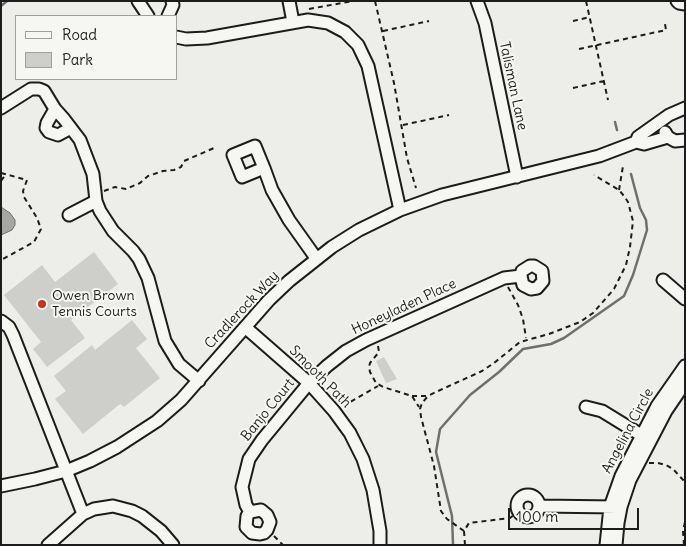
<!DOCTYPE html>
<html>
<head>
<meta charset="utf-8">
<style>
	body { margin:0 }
	#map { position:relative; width:686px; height:546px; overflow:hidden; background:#edede9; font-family:Delius,sans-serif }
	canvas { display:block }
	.frame { position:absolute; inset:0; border:2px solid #1c1c1c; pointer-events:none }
	.legend { position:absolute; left:15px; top:15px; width:162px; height:65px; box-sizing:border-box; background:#f6f6f2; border:1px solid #9f9f9c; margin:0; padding:6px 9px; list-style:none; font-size:15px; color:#1c1c1c }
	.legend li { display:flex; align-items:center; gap:10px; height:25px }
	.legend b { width:25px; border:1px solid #9f9f9c }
	.scale { position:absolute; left:508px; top:508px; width:131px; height:22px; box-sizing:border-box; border:2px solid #1c1c1c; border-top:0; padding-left:6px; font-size:15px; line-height:18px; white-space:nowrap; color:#1c1c1c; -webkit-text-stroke:4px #f6f6f2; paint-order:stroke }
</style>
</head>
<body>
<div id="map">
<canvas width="686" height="546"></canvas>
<div class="frame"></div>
<ul class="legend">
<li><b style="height:6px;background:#f6f6f2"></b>Road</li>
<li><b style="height:14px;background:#cececb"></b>Park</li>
</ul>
<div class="scale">100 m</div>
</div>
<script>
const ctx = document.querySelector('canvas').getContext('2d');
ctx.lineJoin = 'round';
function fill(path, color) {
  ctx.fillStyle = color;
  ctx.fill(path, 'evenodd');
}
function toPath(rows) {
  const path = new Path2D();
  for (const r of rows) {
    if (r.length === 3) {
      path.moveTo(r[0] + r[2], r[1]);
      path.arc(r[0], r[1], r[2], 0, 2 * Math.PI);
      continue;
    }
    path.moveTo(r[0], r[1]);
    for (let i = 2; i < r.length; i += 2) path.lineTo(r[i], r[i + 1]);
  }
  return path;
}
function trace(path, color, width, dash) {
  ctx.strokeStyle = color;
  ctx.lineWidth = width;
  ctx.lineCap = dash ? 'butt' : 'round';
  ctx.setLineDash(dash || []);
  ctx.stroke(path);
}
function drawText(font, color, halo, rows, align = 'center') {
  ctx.font = font + ' Delius,sans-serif';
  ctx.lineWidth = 4;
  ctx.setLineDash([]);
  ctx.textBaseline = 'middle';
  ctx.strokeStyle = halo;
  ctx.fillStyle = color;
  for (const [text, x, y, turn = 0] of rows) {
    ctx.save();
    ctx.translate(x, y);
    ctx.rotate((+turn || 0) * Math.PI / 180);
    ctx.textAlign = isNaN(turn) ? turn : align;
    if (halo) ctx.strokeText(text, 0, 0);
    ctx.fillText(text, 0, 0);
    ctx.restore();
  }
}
fill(toPath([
	[94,252,118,284,71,320,85,338,47,367,33,349,41,342,4,295,42,265,55,282],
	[132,320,147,339,136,348,160,378,124,407,120,404,83,434,55,399,66,391,54,376,92,345,95,350],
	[384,357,397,379,386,383,376,361]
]), '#cececb');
const water = toPath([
	[1,207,10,213,15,220,15,225,12,230,1,235,1,207]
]);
fill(water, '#a6a6a3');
trace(water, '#6f6f6d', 1);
trace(toPath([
	[1,6,7,1],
	[615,122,617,130],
	[453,545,452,516,436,452,440,429,470,395,499,372,523,349,551,344,564,338,624,296,633,275,647,230,646,220,640,208,631,174]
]), '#6f6f6d', 2.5);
const minor = toPath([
	[138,1,148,16],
	[289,1,293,22],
	[477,1,485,23,517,177],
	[677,1,679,3,685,4],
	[168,16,173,5,172,1],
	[176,37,186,39,207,38,308,20,328,23,345,32,358,45,368,66,400,210],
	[1,108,31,89,39,89,44,91,55,109,64,119,80,140,93,174,96,201,100,211,113,231,133,251,139,259,148,278,165,341,179,364,199,381],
	[55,109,47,123,46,128,49,132,58,135,71,128],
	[665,132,668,137,675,141,685,140],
	[636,142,638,137,669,115,685,108],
	[264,168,255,146,233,155,242,177,264,168,272,190,289,220,316,258],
	[69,215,96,201],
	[663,280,685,299],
	[1,321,9,327,13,335,83,514],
	[245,327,309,383,334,411,350,433,363,459,373,490,380,531,380,545],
	[586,407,602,411,646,438],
	[1,486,35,479,66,471,90,461,117,447,157,421,181,400,269,300,289,281,332,247,359,230,400,210,442,195,599,156,636,142,644,144,668,137],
	[528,506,11],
	[539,506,617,507],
	[250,512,261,510,267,515,270,522,267,530,264,533,260,534,252,533,246,527,247,516,250,512,246,505,242,487,249,459,262,440,309,383,327,366,346,351,366,340,504,278,521,276,522,271,530,266,534,266,542,271,543,281,537,288,531,289,523,285,521,276],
	[48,545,83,514,94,509,113,506,132,511,142,516,161,531,173,545],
	[606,545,610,507,621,476,657,406,685,366],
	[616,545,618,523,621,507,630,480,666,411,685,383]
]);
trace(minor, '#1c1c1c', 15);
trace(toPath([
	[375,1,394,83,407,158,416,188],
	[586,1,608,100],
	[309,9,353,1],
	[573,21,590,17],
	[383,31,429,21],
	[579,49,666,30,665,24],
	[573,88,604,81],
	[403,125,449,115],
	[1,173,27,180,23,191,24,197,37,218,41,229,34,242,1,260],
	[1,181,6,174],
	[619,190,623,166],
	[104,191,115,187,126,189,140,183,148,176,163,171,174,170,181,167,184,161,214,148],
	[508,287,518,305,523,319,526,338],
	[378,346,379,352,370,363,369,367,370,372,376,383,383,387,412,396,419,407],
	[412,396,427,396],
	[343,406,378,386],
	[649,463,658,463,666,465,673,469,685,482],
	[464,531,447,519,441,511,434,466,421,417,420,409,422,403,428,396,436,392,482,371,494,363,520,342,549,334,580,322,593,313,614,289,626,265,630,247,633,221,628,202,624,196,619,190,594,175],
	[274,536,283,545],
	[465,545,464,531,469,523,510,518,518,512],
	[684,545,683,531,685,522]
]), '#1c1c1c', 2, [5, 4]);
trace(minor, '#f6f6f2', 11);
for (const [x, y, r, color] of [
	[42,304,5,"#c8321e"]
]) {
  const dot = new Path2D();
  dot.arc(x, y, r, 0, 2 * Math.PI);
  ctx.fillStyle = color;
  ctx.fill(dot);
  trace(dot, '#f6f6f2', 2);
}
drawText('14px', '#1c1c1c', '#f6f6f2', [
	["Talisman Lane",513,86,78],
	["Honeyladen Place",404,307,-25],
	["Cradlerock Way",242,310,-47],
	["Smooth Path",320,377,45],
	["Banjo Court",268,410,-51],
	["Angelina Circle",628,431,-62]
]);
drawText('14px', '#1c1c1c', '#f6f6f2', [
	["Owen Brown",52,296],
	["Tennis Courts",52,312]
], 'left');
</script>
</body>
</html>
